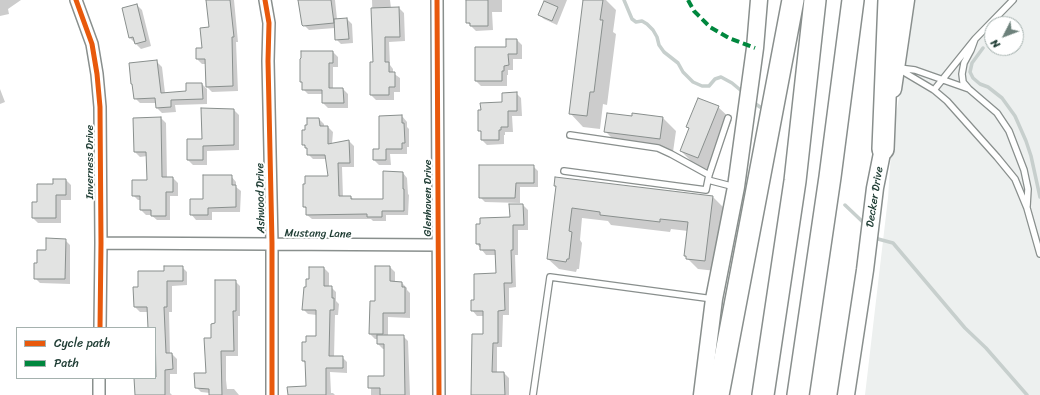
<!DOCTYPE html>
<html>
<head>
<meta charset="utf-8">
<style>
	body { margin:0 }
	#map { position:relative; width:1040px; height:395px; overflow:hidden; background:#fff; font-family:Sriracha,sans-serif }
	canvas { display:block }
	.legend { position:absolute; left:16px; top:327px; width:140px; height:52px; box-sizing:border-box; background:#fff; border:1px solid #a5b1ae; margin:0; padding:5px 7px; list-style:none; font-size:12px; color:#1f3d34 }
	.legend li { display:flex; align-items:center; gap:8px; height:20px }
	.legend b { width:20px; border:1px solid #a5b1ae }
	.north { position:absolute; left:984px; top:16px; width:40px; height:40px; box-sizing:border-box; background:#fff; border:1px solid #a5b1ae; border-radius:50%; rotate:228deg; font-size:11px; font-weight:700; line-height:16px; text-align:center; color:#1f3d34 }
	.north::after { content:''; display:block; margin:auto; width:14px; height:18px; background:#6d817b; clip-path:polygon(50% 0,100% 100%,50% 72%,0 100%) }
</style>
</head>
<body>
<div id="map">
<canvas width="1040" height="395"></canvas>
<ul class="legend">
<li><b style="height:5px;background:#e8590c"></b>Cycle path</li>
<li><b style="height:5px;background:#00873e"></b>Path</li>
</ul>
<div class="north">N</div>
</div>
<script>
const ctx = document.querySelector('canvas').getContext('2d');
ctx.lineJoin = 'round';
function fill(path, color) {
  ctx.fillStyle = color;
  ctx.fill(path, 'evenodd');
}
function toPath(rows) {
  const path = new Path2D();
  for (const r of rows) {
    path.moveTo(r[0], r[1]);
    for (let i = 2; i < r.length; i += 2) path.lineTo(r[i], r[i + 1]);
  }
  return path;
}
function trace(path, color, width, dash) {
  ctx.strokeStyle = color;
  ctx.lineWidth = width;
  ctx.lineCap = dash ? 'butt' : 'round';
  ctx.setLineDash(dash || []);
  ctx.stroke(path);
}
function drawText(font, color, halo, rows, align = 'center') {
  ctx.font = font + ' Sriracha,sans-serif';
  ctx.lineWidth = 4;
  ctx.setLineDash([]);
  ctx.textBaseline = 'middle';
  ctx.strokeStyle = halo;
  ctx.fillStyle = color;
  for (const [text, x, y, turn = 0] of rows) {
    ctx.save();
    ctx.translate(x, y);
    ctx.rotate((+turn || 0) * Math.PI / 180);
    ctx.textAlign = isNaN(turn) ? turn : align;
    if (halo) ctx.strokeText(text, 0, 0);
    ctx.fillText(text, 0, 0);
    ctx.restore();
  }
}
fill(toPath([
	[914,0,1040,0,1040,395,865,395,888,198,892,138,906,57,906,51],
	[992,24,1016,24,1016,48,992,48]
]), '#edf0ef');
fill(toPath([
	[0,0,21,0,8,9,9,14,0,16],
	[207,0,234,0,238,42,236,42,238,91,212,92,207,87,206,64,202,64,197,59,203,49,210,28],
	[300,0,335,0,337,19,347,19,352,24,353,43,341,44,336,39,335,28,309,30,303,24],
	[372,0,390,0,391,8,399,8,404,13,405,41,389,42,390,65,393,69,393,73,400,78,400,92,394,92,394,100,376,100,371,95,374,63],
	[467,0,502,0,502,12,492,12,493,30,476,31,467,22],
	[544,0,567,0,557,25,544,19,539,15,545,1],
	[584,0,606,0,616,10,613,32,616,34,607,105,603,104,600,129,583,127,570,113],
	[137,5,142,10,151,46,141,49,130,38],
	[507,40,517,40,522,45,522,59,513,59,513,70,508,70,508,75,507,75,507,86,481,86,476,81,507,48],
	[333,52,338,57,338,67,333,67,333,89,343,89,348,94,348,108,328,108,323,103,323,94,308,94,303,89,303,83,301,82],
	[157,62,162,67,165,93,188,92,202,84,207,89,207,104,175,105,176,112,162,113,157,108,156,103,140,103,135,98],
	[0,89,5,102,0,104],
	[516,93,521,98,522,116,512,116,513,132,505,132,505,135,504,135,504,144,487,145,482,140,482,133,479,130,504,103],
	[718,107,732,120,711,171,694,164,681,151,690,129,687,127],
	[234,110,239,115,239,150,207,151,207,165,193,165,188,160,203,140],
	[402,116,407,122,407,127,409,129,409,147,407,147,407,154,390,154,391,165,379,165,374,160],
	[633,117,663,118,676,131,673,152,619,145,606,132],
	[161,118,166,123,167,178,173,178,178,183,178,196,170,196,170,220,157,220,151,215,146,215,141,210,141,200,138,200,133,195,148,181,147,156,140,157,135,152],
	[319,119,324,124,324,127,328,127,333,132,332,144,349,141,354,146,354,167,342,167,343,197,351,197,354,200,384,200,403,173,407,178,408,194,409,195,408,215,386,215,386,221,373,221,371,219,312,219,307,215,307,209,304,207,329,177,327,159,313,159,308,154,308,150,303,144,306,131],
	[533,166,538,171,538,187,520,187,520,203,485,202,480,197],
	[231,176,236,182,236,187,241,191,240,212,212,212,212,220,196,220,191,214,204,200],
	[54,180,66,180,71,185,71,200,61,200,61,223,38,223,33,218,38,203,54,185],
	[555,186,713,197,723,207,716,271,698,269,685,256,688,231,671,229,670,232,611,225,608,221,582,218,580,240,582,243,579,269,577,269,576,272,559,269,548,259,557,188],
	[510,205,523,205,528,210,528,230,518,230,518,255,515,255,516,287,509,288,509,315,503,315,502,347,497,347,497,373,504,373,509,378,509,395,473,395,484,335,484,316,477,316,472,310,475,301,497,274,496,255,486,255,477,244,511,218],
	[65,240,70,245,70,284,40,283,35,278,38,264,47,251],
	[182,267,187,272,187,285,172,286,172,312,169,312,170,354,172,354,177,359,177,374,170,374,170,393,172,395,136,395,157,378,157,358,155,358,155,328,149,328,149,312,140,312,135,307,139,288,165,272],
	[390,267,395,272,395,283,402,283,407,288,407,290,410,293,410,318,388,317,388,336,403,336,408,341,410,395,371,395,371,389,369,387,385,377,385,349,383,349,378,344,378,339,375,339,370,334,371,302,376,302],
	[310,268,324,268,329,273,329,287,331,287,336,292,336,301,339,304,338,315,335,315,334,357,342,357,347,362,347,373,330,372,331,393,333,393,335,395,304,395,307,387,306,364,303,361,317,337,317,315,308,314,303,309,307,288,310,280],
	[235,281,240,286,240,316,238,316,238,356,226,356,226,380,227,389,234,389,239,395,210,395,210,393,201,392,196,387,207,374,212,339,216,323]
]), '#0003');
trace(toPath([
	[624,0,632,19,636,22,642,21,647,24,653,30,657,37,659,45,664,52,678,63,683,72,693,82,702,86,709,86,715,79,721,77,732,83,744,93],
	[983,48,972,63,970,72,973,78,980,84,988,87,1002,98,1015,116,1026,141,1031,156,1040,197],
	[753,102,760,107],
	[845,205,866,225],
	[874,234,878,239,893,243,965,328,986,348,1027,395]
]), '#c7cfcd', 3.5);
const building = toPath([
	[206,0,230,0,234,37,232,37,233,86,206,87,205,59,196,59,196,48,202,48,200,28,209,27,206,0],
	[298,0,331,0,334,23,303,26,302,25,298,0],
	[466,0,488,0,488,26,470,26,470,23,466,23,466,0],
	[583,0,603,0,600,20,603,20,594,92,590,92,587,116,569,114,583,0],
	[544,1,558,7,552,21,538,15,544,1],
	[137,4,146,41,135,44,133,37,129,38,122,8,137,4],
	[399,7,400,37,385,37,385,62,389,62,389,72,395,72,395,87,389,87,389,95,370,95,370,62,373,62,371,8,399,7],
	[347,18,349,39,335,40,334,19,347,18],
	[506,39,517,39,517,54,508,54,509,65,504,66,504,71,502,71,502,81,475,81,475,47,506,47,506,39],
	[301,51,333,51,333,63,329,63,329,88,343,88,344,103,322,103,322,90,302,90,302,82,300,82,300,59,301,58,301,51],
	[157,60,161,93,186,91,186,83,202,83,203,99,171,100,171,107,156,108,155,98,134,99,132,84,131,84,129,63,157,60],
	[517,92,517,111,508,111,508,127,501,127,501,130,499,130,499,140,481,140,481,131,478,131,478,110,481,110,480,103,502,102,502,93,517,92],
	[698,98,719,106,698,158,680,151,689,128,686,127,698,98],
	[201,108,234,109,234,145,203,146,203,160,187,160,187,139,202,139,201,108],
	[607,113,632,116,632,113,663,117,660,139,604,132,607,113],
	[402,115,402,123,404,123,405,143,402,143,402,149,386,149,386,160,373,160,373,149,379,149,379,116,402,115],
	[161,117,162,177,173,177,173,192,166,192,166,216,151,216,151,210,140,210,140,196,132,196,132,180,147,180,146,152,134,152,133,118,161,117],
	[307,118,319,118,320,126,328,126,328,144,349,140,350,163,338,163,339,196,351,196,351,199,383,199,383,171,403,172,403,189,404,189,404,211,382,211,382,217,367,217,367,214,306,215,306,207,303,207,303,184,305,184,305,176,328,176,325,155,307,155,307,148,305,148,305,145,302,145,302,130,305,130,305,125,307,125,307,118],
	[479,165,534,165,534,183,516,183,515,198,479,198,479,165],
	[203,175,232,175,232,185,236,185,236,207,208,208,208,215,190,215,190,199,203,199,203,175],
	[555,177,713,196,705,261,686,259,686,256,684,256,688,222,660,219,660,222,600,215,600,212,572,208,569,231,572,232,569,259,567,259,566,262,547,259,556,186,554,186,555,177],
	[53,179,66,179,66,195,56,195,56,218,32,218,32,202,37,202,37,184,53,184,53,179],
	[509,204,523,204,524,225,513,225,513,250,511,250,512,283,504,283,505,310,498,311,498,343,493,343,492,372,504,372,505,395,471,395,472,334,483,334,483,311,471,311,471,300,474,300,474,274,496,273,495,250,480,250,480,244,476,244,476,224,480,224,480,218,510,217,509,204],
	[46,238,66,239,65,279,34,279,34,263,37,263,37,250,46,250,46,238],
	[164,266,183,266,183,281,167,281,167,307,164,307,166,353,172,353,173,369,165,370,165,395,135,395,134,378,156,377,155,328,148,328,147,307,134,307,133,287,138,287,138,271,164,271,164,266],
	[375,266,390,266,390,281,402,282,402,287,405,287,405,313,383,313,383,334,369,334,370,301,375,301,375,266],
	[309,267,324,267,324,286,332,286,332,298,334,298,334,310,330,310,329,356,343,356,343,368,326,368,326,395,288,395,287,387,306,386,305,361,302,361,302,342,306,342,306,336,316,336,316,310,302,310,304,287,306,287,306,279,309,279,309,267],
	[215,280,236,280,236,311,233,311,234,351,221,351,222,395,209,395,209,389,195,388,194,373,206,373,204,338,211,338,211,324,215,323,215,280],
	[377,335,404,335,405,395,380,395,380,388,368,388,368,376,384,376,384,344,377,344,377,335]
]);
fill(building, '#e2e3e2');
trace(building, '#898f8d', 1);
const lane = toPath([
	[975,39,971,50,964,63,962,74,963,82,969,89,997,113,1009,131,1024,170,1028,189,1027,206],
	[897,68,934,90,947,101,997,157,1015,179,1027,208,1040,254],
	[899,68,915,70,969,89],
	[934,90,975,39,1013,0],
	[570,135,658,148,671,154,709,175,708,180,735,187],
	[564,171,706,190,708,180],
	[709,175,728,118],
	[533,395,550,277,713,299]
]);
const street = toPath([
	[76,0,92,44,97,74,100,107,101,243,100,328],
	[265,0,269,23,268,61,272,243,272,395],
	[437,0,439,395],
	[101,243,438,245],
	[99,395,99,378]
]);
const secondary = toPath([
	[893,89,906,0],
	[702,395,714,299,736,187,755,48,759,0],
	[846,395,865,270,875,188,885,138]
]);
const highway = toPath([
	[883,149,889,0],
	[718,395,793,0],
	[763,395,795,181,815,0],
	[798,395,830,177,853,0]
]);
trace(lane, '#898f8d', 8);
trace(street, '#898f8d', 14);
trace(secondary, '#898f8d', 19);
trace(highway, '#898f8d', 24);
trace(lane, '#fff', 5.5);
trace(street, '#fff', 11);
trace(secondary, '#fff', 16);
trace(highway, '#fff', 21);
trace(toPath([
	[688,0,694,11,710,27,729,38,755,48]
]), '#00873e', 4, [8, 4]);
trace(toPath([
	[76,0,92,44,97,74,100,107,101,243,100,328],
	[265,0,269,23,268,61,272,243,272,395],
	[437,0,439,395]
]), '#e8590c', 5);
drawText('11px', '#1f3d34', '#fff', [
	["Inverness Drive",90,162,-90],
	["Decker Drive",875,197,-81],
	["Ashwood Drive",261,198,-91],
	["Glenhaven Drive",428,198,-90],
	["Mustang Lane",318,234,1]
]);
</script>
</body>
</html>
